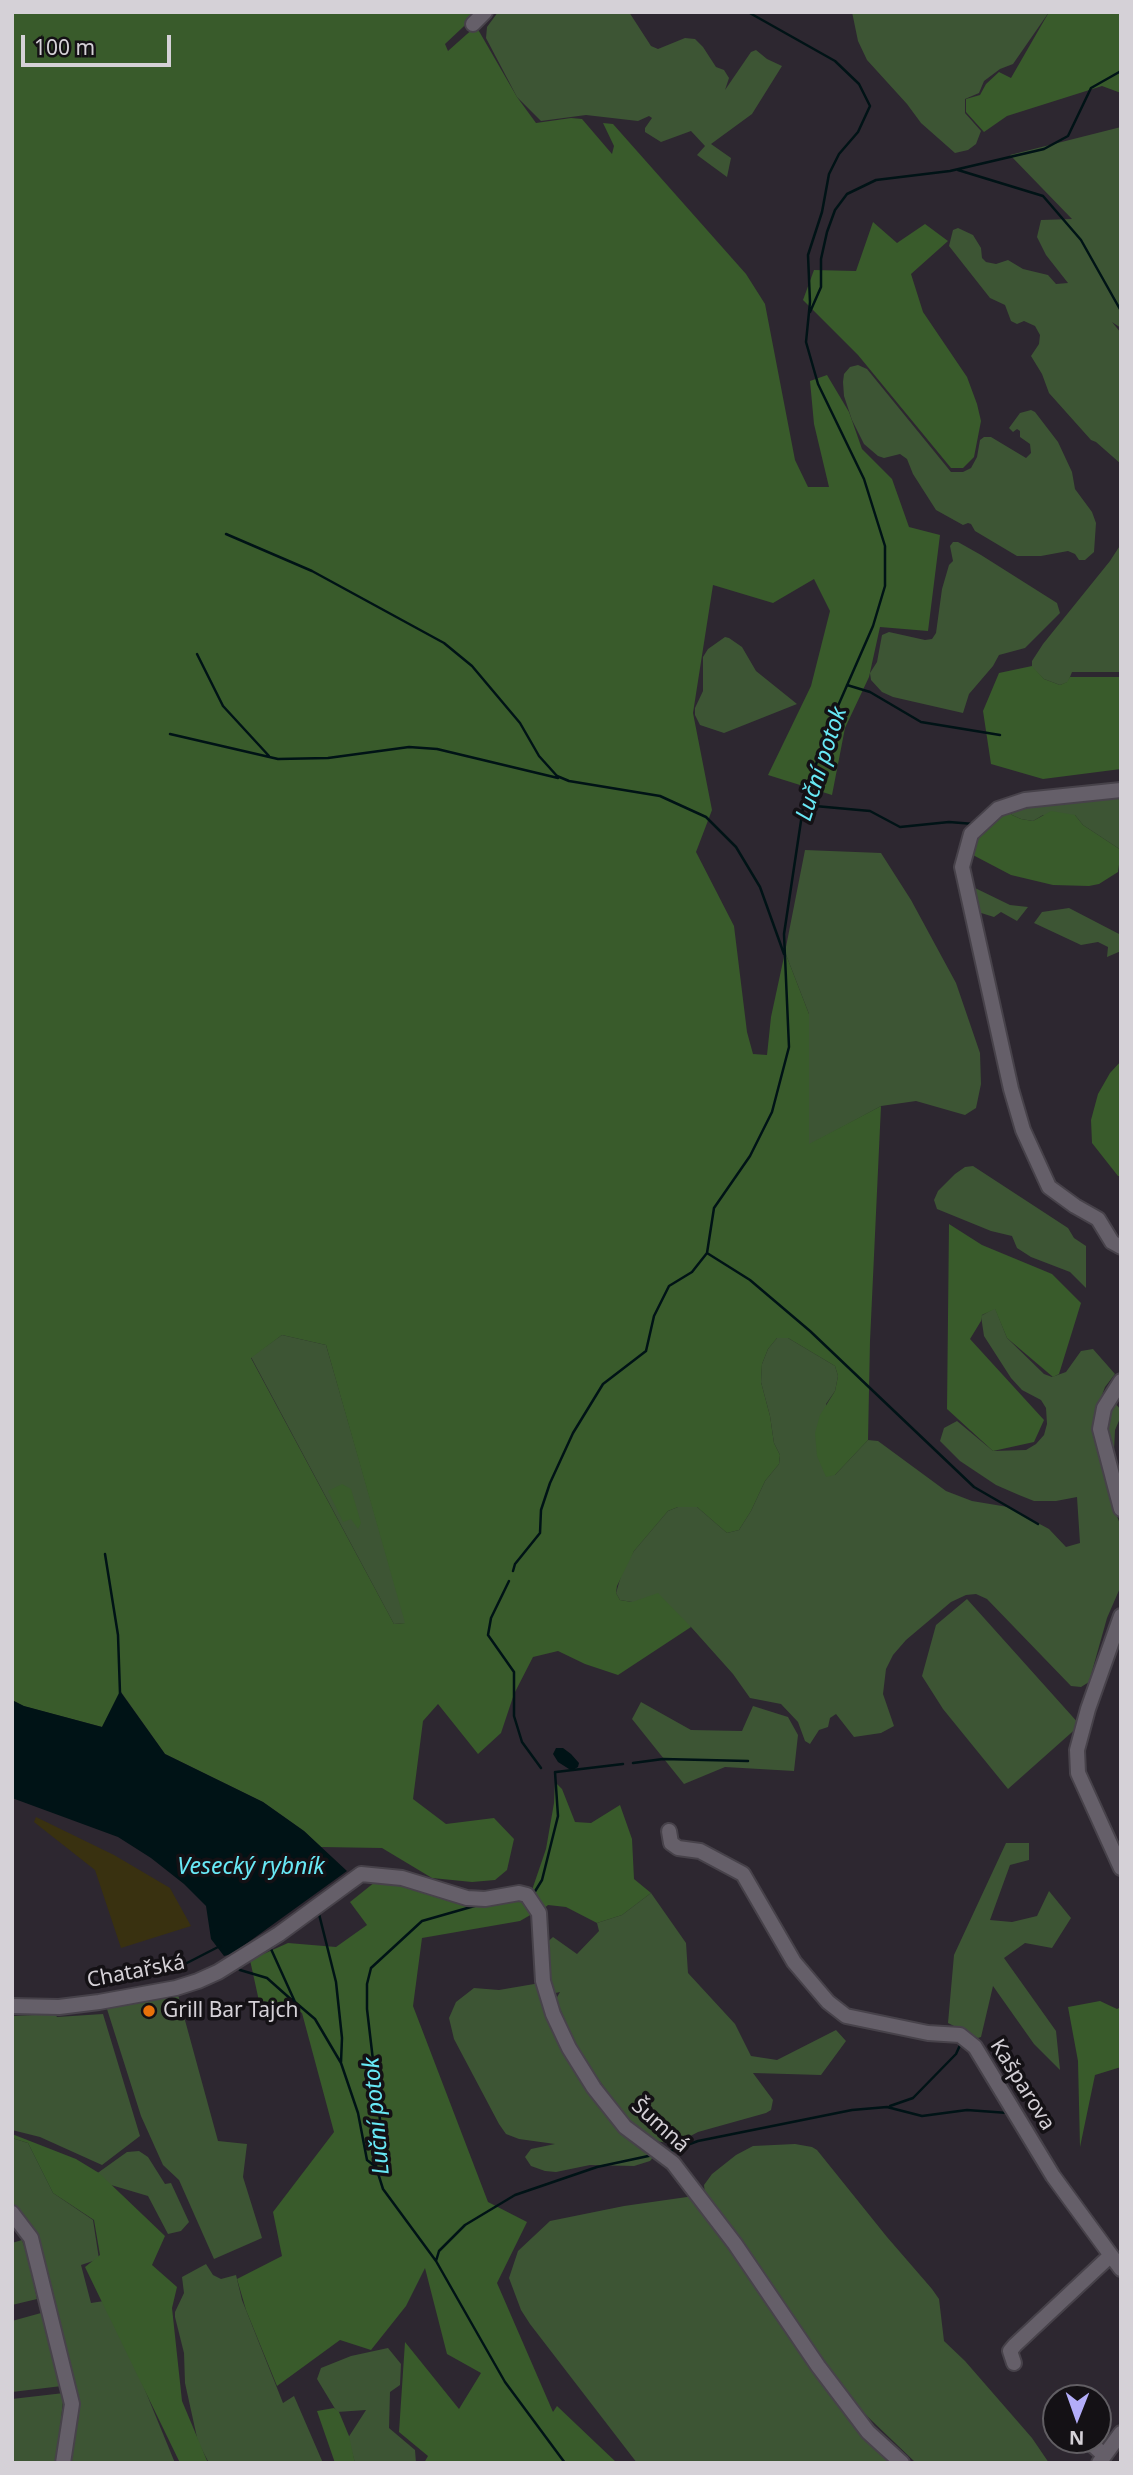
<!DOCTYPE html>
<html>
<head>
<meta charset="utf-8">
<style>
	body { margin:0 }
	#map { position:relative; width:1133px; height:2475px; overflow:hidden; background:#2d2730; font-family:"Noto Sans",sans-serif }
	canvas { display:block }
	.frame { position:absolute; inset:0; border:14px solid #d5d1d7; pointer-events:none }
	.north { position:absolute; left:1042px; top:2384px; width:70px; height:70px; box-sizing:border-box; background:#141115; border:2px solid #615e63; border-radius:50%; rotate:181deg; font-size:19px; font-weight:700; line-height:28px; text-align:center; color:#d5d1d7 }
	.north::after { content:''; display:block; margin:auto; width:24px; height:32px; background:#b3adf9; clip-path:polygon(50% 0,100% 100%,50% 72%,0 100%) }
	.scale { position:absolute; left:21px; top:35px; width:150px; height:32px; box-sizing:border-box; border:4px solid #d5d1d7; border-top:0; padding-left:9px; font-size:21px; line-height:24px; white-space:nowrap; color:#d5d1d7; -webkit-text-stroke:5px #141115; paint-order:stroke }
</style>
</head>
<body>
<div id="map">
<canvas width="1133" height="2475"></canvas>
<div class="frame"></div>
<div class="north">N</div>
<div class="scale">100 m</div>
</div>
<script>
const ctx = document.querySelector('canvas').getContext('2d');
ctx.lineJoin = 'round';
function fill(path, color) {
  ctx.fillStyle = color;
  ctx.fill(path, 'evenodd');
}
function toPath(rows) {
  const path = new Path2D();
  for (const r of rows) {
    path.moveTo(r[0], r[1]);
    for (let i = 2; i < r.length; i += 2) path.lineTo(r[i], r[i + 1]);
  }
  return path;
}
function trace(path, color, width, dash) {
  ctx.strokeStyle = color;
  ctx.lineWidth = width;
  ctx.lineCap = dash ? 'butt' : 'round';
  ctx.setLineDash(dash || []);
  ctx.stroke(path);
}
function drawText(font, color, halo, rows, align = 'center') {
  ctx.font = font + ' "Noto Sans",sans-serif';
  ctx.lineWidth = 7;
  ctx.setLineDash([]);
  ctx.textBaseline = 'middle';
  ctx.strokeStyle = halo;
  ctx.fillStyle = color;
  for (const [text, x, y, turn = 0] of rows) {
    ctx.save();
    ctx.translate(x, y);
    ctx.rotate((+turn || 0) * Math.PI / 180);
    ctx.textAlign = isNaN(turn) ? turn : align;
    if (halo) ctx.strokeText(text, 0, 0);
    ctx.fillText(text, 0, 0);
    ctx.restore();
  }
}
fill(toPath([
	[498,12,629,12,651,46,658,49,685,38,695,39,703,47,716,67,724,70,729,78,725,90,751,52,756,50,767,59,782,66,752,114,711,144,731,158,727,177,697,155,705,146,691,131,661,142,645,132,645,128,652,118,649,116,638,121,586,115,541,121,517,97,486,38,487,27],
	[852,12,1049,12,1013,64,1000,69,984,81,979,93,965,99,965,113,981,131,976,144,968,150,955,153,921,123,907,104,867,60,858,41],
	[1121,127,1121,328,1112,322,1121,333,1121,464,1096,442,1091,440,1049,393,1042,374,1031,356,1039,344,1040,335,1035,326,1024,321,1017,324,1011,321,1005,305,990,298,949,246,953,230,958,228,973,235,981,248,982,258,986,262,996,264,1008,260,1023,269,1048,275,1056,284,1068,283,1046,255,1037,237,1041,220,1072,219,1010,155],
	[858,365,867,369,951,472,963,472,971,468,977,457,980,440,984,437,991,437,1026,458,1031,453,1030,444,1020,437,1020,431,1017,429,1013,432,1009,428,1020,413,1031,410,1035,412,1058,442,1072,472,1075,489,1092,512,1096,523,1094,552,1085,560,1079,560,1075,554,1068,551,1041,556,1017,556,975,531,971,524,968,523,963,525,936,510,913,474,907,459,900,454,884,458,878,456,864,444,852,420,844,396,843,382,844,374,850,367],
	[953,542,958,542,981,555,1057,603,1060,613,1025,648,999,655,993,666,969,694,963,713,893,697,882,692,871,680,870,673,877,662,882,635,889,632,925,640,932,639,936,633,942,589,949,565,953,561,950,546],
	[1121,544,1121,672,1072,672,1068,682,1060,685,1044,679,1032,667,1032,661,1043,644,1110,561],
	[725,637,729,638,742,647,756,671,797,704,724,733,700,725,695,715,695,708,703,691,703,657,708,649],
	[1121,795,1121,850,1083,825,1075,815,1043,815,1033,821,1021,819,1012,815,1010,810,1019,806],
	[805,850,881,853,911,900,956,983,980,1053,981,1084,976,1108,965,1115,916,1101,881,1106,809,1145,809,1014,785,952],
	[973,887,1010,905,1028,907,1017,921,1001,912,994,917,978,912],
	[1069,908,1121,935,1121,951,1107,957,1108,947,1098,942,1081,945,1034,923,1042,912],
	[973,1166,1068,1228,1074,1238,1086,1246,1086,1288,1070,1272,1031,1257,1017,1248,1012,1236,991,1231,937,1209,934,1200,938,1191,955,1174,965,1167],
	[995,1308,1007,1338,1044,1374,1052,1377,1066,1372,1081,1351,1093,1349,1115,1374,1105,1387,1095,1414,1094,1439,1102,1406,1114,1402,1121,1410,1121,1416,1115,1430,1114,1451,1106,1472,1110,1483,1121,1478,1121,1503,1109,1494,1121,1527,1121,1580,1120,1588,1107,1618,1089,1682,1081,1687,1071,1686,987,1599,976,1594,966,1595,951,1602,906,1640,893,1655,886,1669,883,1694,894,1726,881,1733,854,1737,836,1714,830,1718,828,1727,819,1730,810,1744,805,1741,798,1722,781,1704,750,1698,733,1674,691,1627,632,1602,620,1600,616,1593,623,1569,634,1551,668,1511,678,1507,697,1507,727,1533,739,1530,751,1511,765,1481,779,1464,780,1455,774,1443,770,1416,761,1382,762,1364,768,1349,777,1338,788,1338,835,1366,838,1376,835,1391,826,1404,835,1475,868,1440,878,1441,946,1491,972,1501,1008,1507,1049,1529,1066,1547,1080,1543,1077,1497,1056,1501,1034,1501,1019,1495,996,1485,960,1461,940,1441,944,1428,957,1421,993,1451,1026,1450,1036,1444,1044,1435,1047,1424,1046,1408,1041,1400,1022,1390,1011,1378,984,1336,981,1316],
	[282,1335,326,1345,406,1623,394,1624,251,1357],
	[967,1599,1080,1725,1008,1789,943,1709,922,1676,936,1625],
	[641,1702,691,1730,742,1731,753,1706,788,1717,798,1735,794,1771,725,1767,684,1784,632,1719],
	[1006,1843,1029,1843,1029,1860,1010,1865,990,1920,1012,1922,1037,1916,1049,1891,1071,1918,1052,1948,1025,1943,1004,1958,1056,2031,1060,2070,1034,2044,993,1986,981,2037,978,2038,948,2023,954,1955],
	[651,1893,686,1943,688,1973,735,2024,751,2056,777,2060,836,2030,846,2041,821,2075,753,2073,773,2100,771,2110,766,2113,698,2132,681,2141,669,2143,655,2141,628,2120,578,2051,556,1999,560,1992,551,1994,544,1945,553,1937,577,1954,599,1931,597,1923,622,1915],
	[540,1983,559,2037,656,2154,650,2161,634,2166,590,2165,556,2172,545,2171,531,2166,525,2157,531,2149,555,2144,519,2139,506,2134,499,2124,454,2039,449,2018,456,2002,474,1988,499,1990],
	[177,1991,218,2141,247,2144,243,2177,262,2238,214,2259,179,2180,163,2165,141,2116,107,2009,106,2005],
	[55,2014,57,2017,103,2014,140,2136,102,2165,40,2137,12,2130,12,2016],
	[12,2138,28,2143,53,2193,93,2220,99,2259,81,2265,91,2303,117,2299,138,2373,175,2463,68,2463,75,2403,20,2216,12,2206],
	[795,2144,812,2147,817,2150,887,2237,932,2289,939,2299,944,2341,965,2361,1032,2438,1049,2463,916,2463,845,2395,705,2195,704,2185,712,2174,736,2155,753,2146],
	[139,2151,148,2157,165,2184,171,2183,189,2222,181,2231,168,2234,148,2196,111,2185,92,2177,127,2152],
	[694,2196,893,2463,637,2463,530,2324,521,2310,509,2278,518,2251,550,2221,624,2206],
	[22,2240,29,2260,37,2299,12,2305,12,2243],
	[206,2264,213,2275,221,2279,236,2275,242,2300,283,2403,294,2396,323,2463,209,2463,198,2442,185,2383,184,2353,175,2317,175,2312,184,2293,182,2277],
	[41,2313,62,2386,12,2392,12,2321],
	[388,2348,401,2364,400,2385,390,2392,389,2428,415,2450,416,2463,355,2463,348,2438,366,2410,337,2412,317,2379,321,2368,351,2356],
	[64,2393,56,2463,12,2463,12,2399]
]), '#3d5534');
fill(toPath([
	[12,12,479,12,445,44,448,51,476,26,517,97,536,123,571,118,582,119,612,154,614,146,603,123,613,124,746,274,765,304,795,460,808,487,829,487,814,424,810,381,827,375,849,412,862,449,892,479,909,527,940,535,928,631,880,627,869,677,845,728,832,795,768,775,811,686,830,611,814,579,773,603,713,585,693,713,712,810,696,852,734,926,747,1032,753,1054,767,1055,771,1017,785,952,809,1014,809,1144,881,1106,870,1341,868,1440,835,1475,826,1477,817,1456,815,1433,820,1415,835,1391,838,1376,835,1366,788,1338,777,1338,768,1349,762,1364,761,1382,770,1416,774,1443,780,1455,779,1464,765,1481,751,1511,739,1530,727,1533,697,1507,678,1507,668,1511,634,1551,617,1586,616,1593,620,1600,632,1602,658,1593,691,1627,618,1675,585,1664,558,1651,533,1657,514,1694,501,1733,478,1754,438,1704,423,1721,413,1799,446,1824,494,1818,514,1839,507,1870,495,1880,472,1882,432,1878,382,1848,321,1847,304,1831,263,1802,165,1754,121,1692,102,1727,23,1706,12,1700],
	[282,1335,326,1345,405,1623,394,1624,251,1358],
	[1049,12,1121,12,1121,93,1102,86,1007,116,984,132,966,112,966,99,980,95,986,84,999,72,1011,78],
	[873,222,897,243,925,224,948,241,911,274,923,312,967,377,977,404,981,421,974,457,963,468,951,468,858,355,803,300,814,270,856,271],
	[1032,666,1044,679,1060,685,1067,682,1070,677,1121,677,1121,769,1043,779,991,764,983,711,999,673],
	[1010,810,1012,815,1021,819,1033,821,1051,811,1075,815,1083,825,1121,850,1118,872,1099,884,1089,886,1053,885,1011,875,971,854,974,839,994,819],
	[1121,1061,1121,1176,1118,1176,1092,1143,1091,1120,1098,1094,1110,1073],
	[949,1224,982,1245,1052,1274,1081,1303,1059,1374,1053,1377,1007,1338,995,1309,982,1315,981,1321,970,1339,1044,1420,1034,1442,993,1451,947,1409],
	[342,1484,351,1489,361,1523,358,1529,351,1519,343,1522,328,1491],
	[555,1782,562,1789,575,1822,591,1823,620,1805,632,1839,634,1879,651,1893,622,1915,597,1923,566,1907,548,1905,542,1910,531,1893,546,1849,554,1803],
	[375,1882,400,1882,467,1899,527,1899,532,1914,520,1921,422,1938,413,2006,488,2202,527,2222,497,2283,553,2412,557,2406,617,2463,424,2463,428,2456,399,2432,405,2342,459,2409,481,2373,447,2354,425,2268,406,2306,371,2350,340,2340,277,2386,246,2310,237,2279,282,2256,273,2212,334,2132,302,2013,285,2003,259,2001,250,1960,288,1943,336,1947,367,1925,350,1902],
	[1100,2001,1117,2009,1121,2007,1121,2067,1095,2075,1080,2147,1078,2061,1068,2007],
	[12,2134,76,2159,99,2173,165,2236,152,2265,177,2287,172,2308,182,2401,208,2463,180,2463,85,2267,100,2255,94,2220,53,2193,28,2143,12,2138],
	[334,2408,339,2412,349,2436,355,2463,335,2463,317,2411]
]), '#395b2b');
fill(toPath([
	[36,1817,114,1855,170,1888,191,1926,121,1948,95,1870,34,1822]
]), '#393110');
fill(toPath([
	[120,1691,165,1754,263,1802,304,1831,347,1871,232,1954,224,1956,211,1939,206,1906,184,1884,151,1858,118,1837,12,1798,12,1700,24,1706,102,1727],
	[556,1748,563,1748,571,1754,579,1763,578,1767,573,1770,569,1769,558,1762,553,1754]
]), '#001316');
trace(toPath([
	[958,170,1043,196,1081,240,1121,311],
	[810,312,821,287,821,259,827,232,835,210,847,194,876,180,950,171,1044,149,1068,136,1091,88,1121,71],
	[226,534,312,571,444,643,472,666,520,723,539,756,557,776,569,781,660,796,706,817,736,847,760,887,784,954],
	[197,654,223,706,269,756],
	[847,685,870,692,921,722,1000,735],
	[170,734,278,759,328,758,409,747,437,749,558,778],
	[804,805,870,811,900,827,949,822,974,824],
	[707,1253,750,1280,810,1331,974,1487,1038,1524],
	[105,1554,118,1635,120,1693],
	[513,1571,515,1564,540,1533,541,1510,550,1483,573,1433,603,1384,646,1351,654,1316,669,1286,692,1272,707,1253,714,1208,750,1156,772,1112,789,1047,784,934,804,801,827,731,873,626,885,586,885,546,864,479,818,384,806,342,810,302,808,255,822,212,829,174,839,154,858,132,870,106,859,84,835,61,748,12],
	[509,1581,491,1618,488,1635,514,1672,514,1716,522,1742,541,1768],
	[633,1763,663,1759,748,1761],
	[556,1772,623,1764],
	[534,1893,542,1880,558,1816,555,1772],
	[478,1905,422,1921,371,1968,367,1984,367,2009,380,2120,376,2167,383,2189,436,2261,505,2382,565,2463],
	[319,1914,336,1982,342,2038,341,2062],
	[271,1949,295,2002,315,2019,341,2063,358,2113,367,2160,376,2167],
	[236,1965,240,1970,267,1978,294,2002],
	[148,1971,183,1965,220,1946],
	[890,2106,913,2098,956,2054,961,2043],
	[668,2152,698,2141,852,2110,887,2107,922,2116,967,2110,1008,2113],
	[436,2261,439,2251,465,2225,515,2195,597,2167,653,2155]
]), '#001316', 2.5);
const minor = toPath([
	[473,24,485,12],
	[1121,790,1025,800,998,809,971,834,962,867,1011,1089,1023,1130,1049,1187,1075,1206,1098,1219,1112,1242,1121,1247],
	[1121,1381,1104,1408,1100,1429,1121,1509],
	[1121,1616,1088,1709,1077,1750,1078,1773,1121,1868],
	[669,1831,671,1843,678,1848,700,1851,743,1874,794,1962,828,2002,846,2016,928,2033,960,2035,975,2047,1053,2176,1121,2269],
	[12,2006,59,2007,99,2002,176,1988,198,1981,218,1972,279,1934,361,1874,402,1878,467,1898,485,1899,519,1893,527,1895,539,1913,543,1981,553,2014,569,2048,594,2088,625,2127,673,2163,735,2244,818,2366,868,2432,902,2463],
	[12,2213,31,2238,72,2404,63,2463],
	[1014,2363,1010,2351,1015,2345,1110,2256],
	[1087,2440,1104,2455],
	[1099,2463,1121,2433]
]);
trace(minor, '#47424a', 18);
trace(minor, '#655f69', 14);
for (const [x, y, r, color] of [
	[149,2011,7,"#e8710a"]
]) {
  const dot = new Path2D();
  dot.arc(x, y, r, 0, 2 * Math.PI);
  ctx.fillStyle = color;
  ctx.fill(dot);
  trace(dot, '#141115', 2.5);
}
drawText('21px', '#d5d1d7', '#141115', [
	["Chatařská",136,1972,-11],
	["Kašparova",1022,2085,58],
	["Šumná",660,2126,42]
]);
drawText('21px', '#d5d1d7', '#141115', [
	["Grill Bar Tajch",163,2011]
], 'left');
drawText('italic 23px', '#68e9f6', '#141115', [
	["Luční potok",822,764,-72],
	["Vesecký rybník",251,1867],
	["Luční potok",377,2116,-95]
]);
</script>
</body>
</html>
